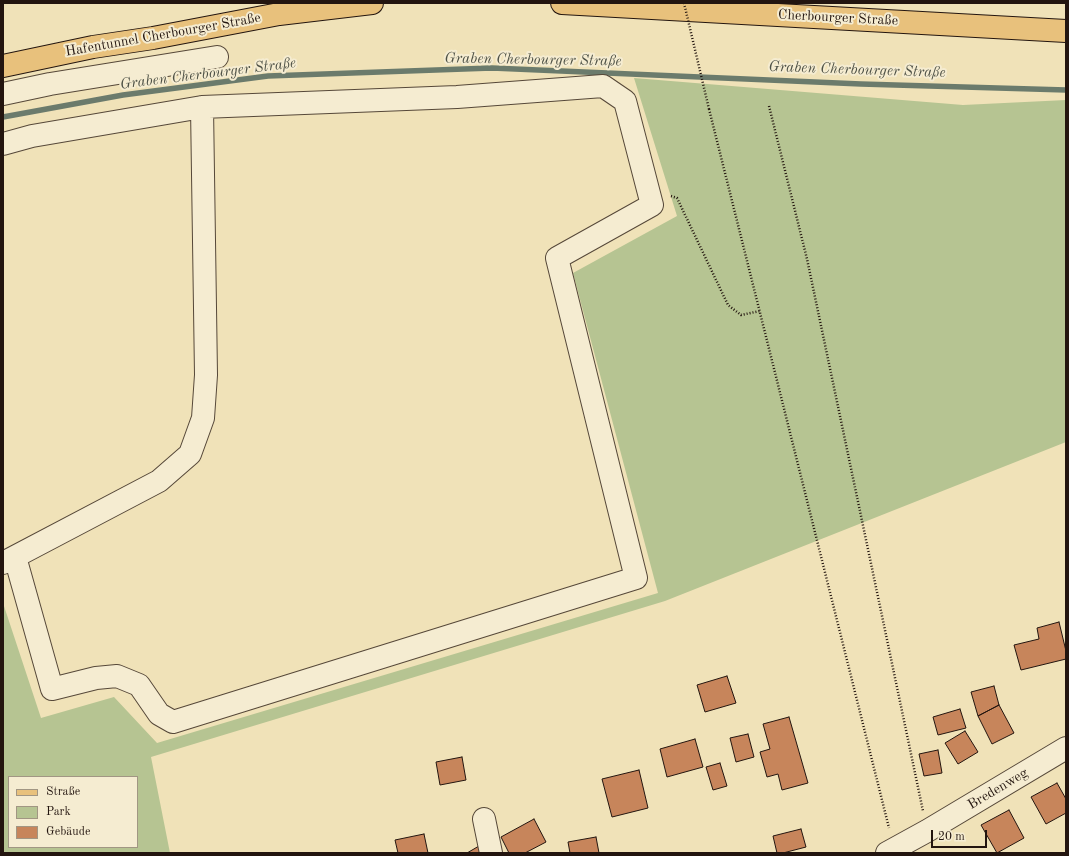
<!DOCTYPE html>
<html>
<head>
<meta charset="utf-8">
<style>
	body { margin:0 }
	#map { position:relative; width:1069px; height:856px; overflow:hidden; background:#f0e2b8; font-family:"Old Standard TT",serif }
	canvas { display:block }
	.frame { position:absolute; inset:0; border:4px solid #23150f; pointer-events:none }
	.legend { position:absolute; left:8px; top:776px; width:130px; height:72px; box-sizing:border-box; background:#f5ecd1; border:1px solid #a19683; margin:0; padding:5px 7px; list-style:none; font-size:12px; color:#23150f }
	.legend li { display:flex; align-items:center; gap:8px; height:20px }
	.legend b { width:20px; border:1px solid #a19683 }
	.scale { position:absolute; left:931px; top:830px; width:56px; height:18px; box-sizing:border-box; border:2px solid #23150f; border-top:0; padding-left:5px; font-size:12px; line-height:14px; white-space:nowrap; color:#23150f; -webkit-text-stroke:3px #f5ecd1; paint-order:stroke }
</style>
</head>
<body>
<div id="map">
<canvas width="1069" height="856"></canvas>
<div class="frame"></div>
<ul class="legend">
<li><b style="height:5px;background:#e8c17c"></b>Straße</li>
<li><b style="height:11px;background:#b6c492"></b>Park</li>
<li><b style="height:11px;background:#c7855b"></b>Gebäude</li>
</ul>
<div class="scale">20 m</div>
</div>
<script>
const ctx = document.querySelector('canvas').getContext('2d');
ctx.lineJoin = 'round';
function fill(path, color) {
  ctx.fillStyle = color;
  ctx.fill(path, 'evenodd');
}
function toPath(rows) {
  const path = new Path2D();
  for (const r of rows) {
    path.moveTo(r[0], r[1]);
    for (let i = 2; i < r.length; i += 2) path.lineTo(r[i], r[i + 1]);
  }
  return path;
}
function trace(path, color, width, dash) {
  ctx.strokeStyle = color;
  ctx.lineWidth = width;
  ctx.lineCap = dash ? 'butt' : 'round';
  ctx.setLineDash(dash || []);
  ctx.stroke(path);
}
function drawText(font, color, halo, rows, align = 'center') {
  ctx.font = font + ' "Old Standard TT",serif';
  ctx.lineWidth = 4;
  ctx.setLineDash([]);
  ctx.textBaseline = 'middle';
  ctx.strokeStyle = halo;
  ctx.fillStyle = color;
  for (const [text, x, y, turn = 0] of rows) {
    ctx.save();
    ctx.translate(x, y);
    ctx.rotate((+turn || 0) * Math.PI / 180);
    ctx.textAlign = isNaN(turn) ? turn : align;
    if (halo) ctx.strokeText(text, 0, 0);
    ctx.fillText(text, 0, 0);
    ctx.restore();
  }
}
fill(toPath([
	[634,78,963,105,1066,100,1066,442,665,601,151,757,170,853,3,853,3,603,41,718,114,697,157,743,658,593,573,273,677,216],
	[9,777,137,777,137,847,9,847]
]), '#b6c492');
trace(toPath([
	[3,117,123,95,268,76,492,68,861,84,1066,90]
]), '#6b7b6c', 5.5);
const building = toPath([
	[1059,622,1066,651,1066,659,1021,670,1014,645,1039,639,1037,628,1059,622],
	[727,676,736,703,705,712,697,685,727,676],
	[994,686,999,705,978,716,971,692,994,686],
	[999,705,1014,733,992,744,978,716,999,705],
	[960,709,966,728,938,735,933,717,960,709],
	[789,717,808,783,782,790,778,774,767,777,760,752,770,749,763,724,789,717],
	[965,731,978,752,958,764,945,743,965,731],
	[748,734,754,757,736,762,730,738,748,734],
	[695,739,703,767,667,777,660,749,695,739],
	[938,750,942,773,924,776,919,754,938,750],
	[462,757,466,780,440,785,436,762,462,757],
	[720,763,727,786,713,790,706,767,720,763],
	[639,770,648,808,612,817,602,779,639,770],
	[1057,783,1066,799,1066,813,1046,824,1031,797,1057,783],
	[1009,810,1024,838,997,853,981,825,1009,810],
	[534,819,546,842,525,853,509,853,501,837,534,819],
	[801,829,806,847,783,853,777,853,773,836,801,829],
	[424,834,428,853,398,853,395,840,424,834],
	[596,837,599,853,570,853,568,842,596,837],
	[479,846,483,853,467,853,479,846]
]);
fill(building, '#c7855b');
trace(building, '#23150f', 1);
const minor = toPath([
	[3,94,50,84,217,57],
	[3,144,32,136,202,107,457,97,603,86,625,101,652,205,557,258,636,578,173,722,159,714,139,685,117,676,96,678,52,689,15,557],
	[3,563,159,481,190,454,203,418,206,375,202,107],
	[484,819,491,853],
	[887,853,927,831,1066,748]
]);
const major = toPath([
	[562,3,1066,31],
	[3,66,93,47,153,38,279,14,372,3]
]);
trace(minor, '#564839', 24);
trace(major, '#23150f', 24);
trace(toPath([
	[769,106,807,259,923,811],
	[709,109,889,828],
	[671,196,677,198,728,305,741,315,760,311]
]), '#23150f', 2.5, [1, 2]);
trace(minor, '#f5ecd1', 22);
trace(major, '#e8c17c', 22);
trace(toPath([
	[684,3,709,109]
]), '#23150f', 2.5, [1, 2]);
drawText('14px', '#23150f', '#f5ecd1', [
	["Cherbourger Straße",838,18,3],
	["Hafentunnel Cherbourger Straße",163,35,-10],
	["Bredenweg",998,789,-31]
]);
drawText('italic 15px', '#4d5045', '#f5ecd1', [
	["Graben Cherbourger Straße",533,60,1],
	["Graben Cherbourger Straße",857,70,2],
	["Graben Cherbourger Straße",208,74,-7]
]);
</script>
</body>
</html>
